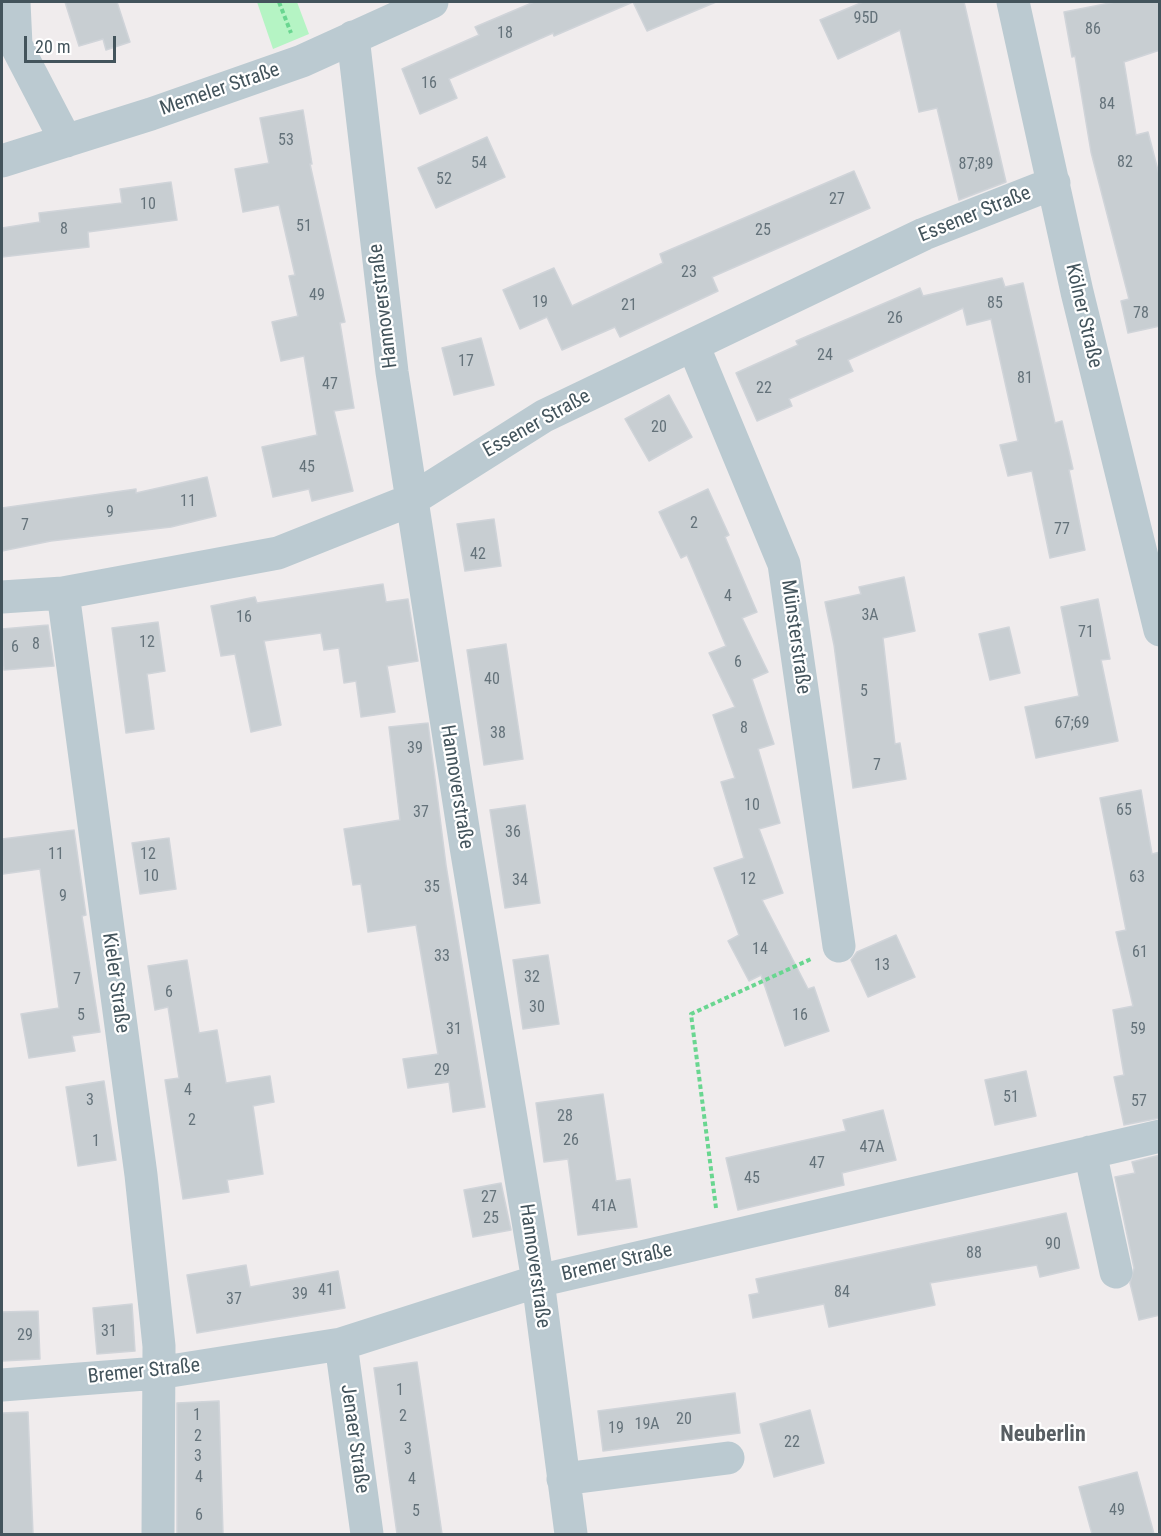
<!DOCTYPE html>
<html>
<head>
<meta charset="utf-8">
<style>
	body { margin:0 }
	#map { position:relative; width:1161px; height:1536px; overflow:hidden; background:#f0eced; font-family:"Roboto Condensed",sans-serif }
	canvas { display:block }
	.frame { position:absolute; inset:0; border:3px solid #43545c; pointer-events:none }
	.scale { position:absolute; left:24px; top:36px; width:92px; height:27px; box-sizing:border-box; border:3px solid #43545c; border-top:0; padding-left:8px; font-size:18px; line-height:21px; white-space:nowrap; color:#43545c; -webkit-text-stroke:4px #fff; paint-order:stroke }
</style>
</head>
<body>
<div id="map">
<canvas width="1161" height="1536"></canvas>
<div class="frame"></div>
<div class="scale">20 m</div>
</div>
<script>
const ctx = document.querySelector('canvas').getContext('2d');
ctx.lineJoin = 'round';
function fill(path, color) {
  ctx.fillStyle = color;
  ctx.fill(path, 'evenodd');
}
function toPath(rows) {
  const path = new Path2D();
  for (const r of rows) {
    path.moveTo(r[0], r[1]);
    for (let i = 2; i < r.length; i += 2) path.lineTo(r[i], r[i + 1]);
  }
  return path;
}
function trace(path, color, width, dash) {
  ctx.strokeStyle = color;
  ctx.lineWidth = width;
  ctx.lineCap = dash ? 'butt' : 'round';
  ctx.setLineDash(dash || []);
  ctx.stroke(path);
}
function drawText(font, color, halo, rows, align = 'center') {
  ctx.font = font + ' "Roboto Condensed",sans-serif';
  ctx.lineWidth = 4.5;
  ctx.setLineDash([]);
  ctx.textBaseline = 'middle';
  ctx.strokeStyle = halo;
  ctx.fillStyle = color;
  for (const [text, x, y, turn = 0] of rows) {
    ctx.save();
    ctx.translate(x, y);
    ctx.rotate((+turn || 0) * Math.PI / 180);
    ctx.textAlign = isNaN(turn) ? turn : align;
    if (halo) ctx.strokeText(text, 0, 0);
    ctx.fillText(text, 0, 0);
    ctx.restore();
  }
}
fill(toPath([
	[257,2,297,2,309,34,273,49]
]), '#b5f4c4');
const building = toPath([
	[65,2,117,2,130,42,106,50,103,39,79,46,65,2],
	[534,2,716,2,647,31,633,2,554,36,553,33,449,79,457,98,420,114,402,69,479,35,475,27,534,2],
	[863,2,964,2,1006,182,959,200,937,108,919,112,900,30,838,59,820,20,863,2],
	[1115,2,1160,2,1160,50,1124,62,1136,135,1148,132,1160,178,1160,326,1128,333,1121,301,1129,299,1091,152,1075,56,1072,57,1064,12,1115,2],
	[303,110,312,164,310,164,345,322,340,323,354,408,334,411,353,491,312,501,309,489,273,497,262,447,317,435,304,356,281,361,272,322,298,316,289,276,295,275,279,205,243,212,235,169,269,163,260,118,303,110],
	[487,137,505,177,436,208,418,168,487,137],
	[854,171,870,208,712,277,718,291,620,337,615,327,562,350,547,317,520,329,503,290,554,268,572,306,663,263,660,254,854,171],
	[171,182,177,220,88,232,89,247,2,257,2,228,40,222,39,213,122,203,120,189,171,182],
	[1002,278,1005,287,1023,283,1055,423,1062,421,1073,469,1069,470,1085,550,1050,558,1032,471,1008,476,1000,445,1018,441,991,319,967,325,963,308,848,360,853,371,789,399,792,406,757,421,736,373,798,345,796,341,920,288,923,296,1002,278],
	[481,338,494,385,454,395,442,348,481,338],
	[669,395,692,437,649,461,625,419,669,395],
	[207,477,216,516,171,527,51,541,2,551,2,508,136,489,136,493,207,477],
	[708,489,729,535,725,537,757,612,742,618,768,672,752,679,774,744,758,749,780,823,759,829,783,893,762,900,808,989,814,987,829,1031,785,1046,761,975,749,981,728,941,739,935,714,868,744,858,721,782,735,778,713,715,735,707,709,653,726,646,687,555,681,558,659,512,708,489],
	[494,519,501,566,465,571,457,524,494,519],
	[904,577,915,631,883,638,895,744,900,743,906,779,853,788,834,645,825,602,861,594,859,587,904,577],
	[383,584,386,602,408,599,418,661,387,666,395,712,361,717,356,681,344,683,339,648,324,650,321,633,264,641,281,725,251,732,235,654,221,656,211,606,255,597,257,603,383,584],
	[1098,599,1110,659,1101,660,1118,741,1036,758,1025,707,1079,696,1061,607,1098,599],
	[158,622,165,671,147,674,154,729,126,733,112,628,158,622],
	[48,625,54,666,4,670,2,629,48,625],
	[1009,627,1020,673,990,680,979,634,1009,627],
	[506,644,523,759,484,765,467,650,506,644],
	[428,723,446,865,485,1107,453,1112,449,1082,408,1088,403,1059,438,1054,416,925,368,932,361,884,353,885,344,829,400,820,389,727,428,723],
	[1141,790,1152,854,1160,852,1160,1118,1124,1125,1114,1077,1124,1075,1113,1010,1133,1006,1116,932,1126,930,1100,798,1141,790],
	[525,805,540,903,505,908,490,810,525,805],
	[74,830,86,915,82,916,100,1032,72,1036,75,1051,29,1058,21,1014,59,1008,40,869,3,874,2,839,74,830],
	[169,838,176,889,140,894,132,843,169,838],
	[896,935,915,977,868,997,851,960,857,952,896,935],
	[548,955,559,1024,523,1029,513,960,548,955],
	[187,960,199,1033,217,1030,226,1083,270,1076,274,1102,253,1106,263,1174,227,1180,229,1192,183,1199,165,1080,179,1078,168,1007,155,1010,148,966,187,960],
	[1026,1071,1036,1116,995,1125,985,1080,1026,1071],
	[104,1081,116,1160,78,1166,66,1087,104,1081],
	[603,1094,616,1181,630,1179,637,1227,578,1235,568,1159,544,1162,536,1103,603,1094],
	[883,1110,896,1160,842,1173,844,1185,738,1210,726,1158,846,1131,843,1120,883,1110],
	[1160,1155,1160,1315,1139,1320,1130,1283,1134,1268,1115,1177,1135,1173,1132,1162,1160,1155],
	[501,1183,511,1230,473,1237,464,1190,501,1183],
	[1066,1213,1079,1268,1040,1277,1037,1265,930,1283,935,1305,829,1327,824,1304,753,1318,749,1295,759,1293,756,1279,1066,1213],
	[246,1265,250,1287,338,1271,345,1308,197,1333,187,1275,246,1265],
	[132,1304,135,1351,97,1354,93,1308,132,1304],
	[38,1311,40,1359,2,1361,2,1312,38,1311],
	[417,1362,442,1534,397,1534,374,1368,417,1362],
	[735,1393,740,1433,603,1451,598,1411,735,1393],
	[219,1401,223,1534,177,1534,177,1403,219,1401],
	[810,1410,824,1463,774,1477,760,1424,810,1410],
	[28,1412,33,1534,2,1534,2,1413,28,1412],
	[1137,1472,1154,1534,1092,1534,1079,1487,1137,1472]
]);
fill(building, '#c8ced2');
trace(building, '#d0d4d9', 1.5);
trace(toPath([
	[279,2,291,33],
	[716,1208,691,1014,811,959]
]), '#69d690', 4, [4.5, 3]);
trace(toPath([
	[14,2,16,45,66,141],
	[1013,2,1077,292,1160,630],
	[353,37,392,372,466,847,538,1281,571,1534],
	[2,161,151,114,302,61,432,2],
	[693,345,784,564,839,946],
	[63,593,141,1175,159,1346,158,1534],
	[2,597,63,593,278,553,411,500,544,416,924,234,1054,183],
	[1090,1152,1116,1272],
	[341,1344,367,1534],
	[2,1385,158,1373,341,1344,538,1281,1160,1136],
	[563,1479,728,1458]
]), '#bbcad1', 33);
drawText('16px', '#64727a', null, [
	["95D",866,19],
	["86",1093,30],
	["18",505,34],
	["16",429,84],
	["84",1107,105],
	["53",286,141],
	["82",1125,163],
	["54",479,164],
	["87;89",976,165],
	["52",444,180],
	["27",837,200],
	["10",148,205],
	["51",304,227],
	["8",64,230],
	["25",763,231],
	["23",689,273],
	["49",317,296],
	["19",540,303],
	["85",995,304],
	["21",629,306],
	["78",1141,314],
	["26",895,319],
	["24",825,356],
	["17",466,362],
	["81",1025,379],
	["47",330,385],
	["22",764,389],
	["20",659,428],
	["45",307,468],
	["11",188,502],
	["9",110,513],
	["2",694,524],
	["7",25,526],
	["77",1062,530],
	["42",478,555],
	["4",728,597],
	["3A",870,616],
	["16",244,618],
	["71",1086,633],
	["12",147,643],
	["8",36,645],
	["6",15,648],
	["6",738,663],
	["40",492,680],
	["5",864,692],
	["67;69",1072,724],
	["8",744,729],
	["38",498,734],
	["39",415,749],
	["7",877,766],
	["10",752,806],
	["65",1124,811],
	["37",421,813],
	["36",513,833],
	["11",56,855],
	["12",148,855],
	["10",151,877],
	["63",1137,878],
	["12",748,880],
	["34",520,881],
	["35",432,888],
	["9",63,897],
	["14",760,950],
	["61",1140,953],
	["33",442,957],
	["13",882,966],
	["32",532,978],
	["7",77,980],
	["6",169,993],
	["30",537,1008],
	["5",81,1016],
	["16",800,1016],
	["31",454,1030],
	["59",1138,1030],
	["29",442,1071],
	["4",188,1091],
	["51",1011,1098],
	["3",90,1101],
	["57",1139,1102],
	["28",565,1117],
	["2",192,1121],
	["26",571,1141],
	["1",96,1142],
	["47A",872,1148],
	["47",817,1164],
	["45",752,1179],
	["27",489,1198],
	["41A",604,1207],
	["25",491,1219],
	["90",1053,1245],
	["88",974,1254],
	["41",326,1291],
	["84",842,1293],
	["39",300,1295],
	["37",234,1300],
	["31",109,1332],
	["29",25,1336],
	["1",400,1391],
	["1",197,1416],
	["2",403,1417],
	["20",684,1420],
	["19A",647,1425],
	["19",616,1429],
	["2",198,1437],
	["22",792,1443],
	["3",408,1450],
	["3",198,1457],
	["4",199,1478],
	["4",412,1480],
	["49",1117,1511],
	["5",416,1512],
	["6",199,1516]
]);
drawText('20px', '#43545c', '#fff', [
	["Memeler Straße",220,90,-19],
	["Essener Straße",975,215,-22],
	["Hannoverstraße",384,306,-97],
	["Kölner Straße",1083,316,77],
	["Essener Straße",537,424,-29],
	["Münsterstraße",795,637,82],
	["Hannoverstraße",456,787,81],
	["Kieler Straße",115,983,82],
	["Bremer Straße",617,1263,-13],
	["Hannoverstraße",534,1266,82],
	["Bremer Straße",144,1372,-6],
	["Jenaer Straße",354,1439,82]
]);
drawText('bold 22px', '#595f63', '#fff', [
	["Neuberlin",1043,1435]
]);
</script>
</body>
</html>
